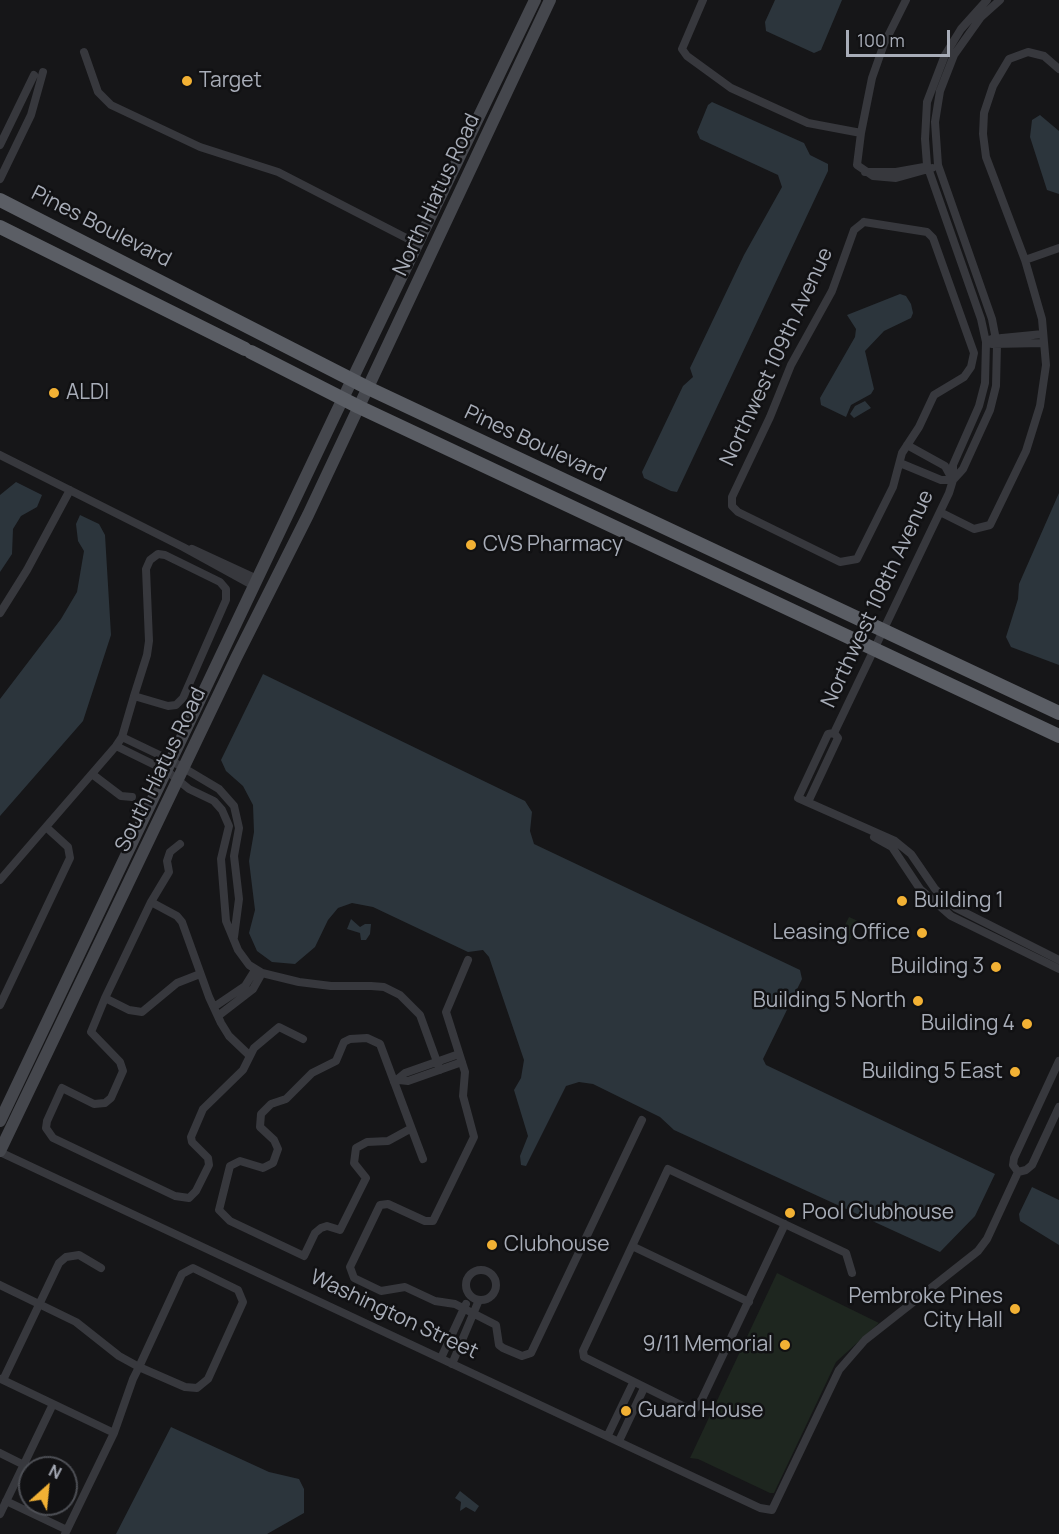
<!DOCTYPE html>
<html>
<head>
<meta charset="utf-8">
<style>
	body { margin:0 }
	#map { position:relative; width:1059px; height:1534px; overflow:hidden; background:#161618; font-family:Manrope,sans-serif }
	canvas { display:block }
	.north { position:absolute; left:18px; top:1456px; width:60px; height:60px; box-sizing:border-box; background:#111113; border:2px solid #4d4f55; border-radius:50%; rotate:27deg; font-size:16px; font-weight:700; line-height:24px; text-align:center; color:#a8adb8 }
	.north::after { content:''; display:block; margin:auto; width:21px; height:27px; background:#f2b134; clip-path:polygon(50% 0,100% 100%,50% 72%,0 100%) }
	.scale { position:absolute; left:846px; top:30px; width:104px; height:27px; box-sizing:border-box; border:3px solid #a8adb8; border-top:0; padding-left:8px; font-size:18px; line-height:21px; white-space:nowrap; color:#a8adb8; -webkit-text-stroke:4px #111113; paint-order:stroke }
</style>
</head>
<body>
<div id="map">
<canvas width="1059" height="1534"></canvas>
<div class="north">N</div>
<div class="scale">100 m</div>
</div>
<script>
const ctx = document.querySelector('canvas').getContext('2d');
ctx.lineJoin = 'round';
function fill(path, color) {
  ctx.fillStyle = color;
  ctx.fill(path, 'evenodd');
}
function toPath(rows) {
  const path = new Path2D();
  for (const r of rows) {
    if (r.length === 3) {
      path.moveTo(r[0] + r[2], r[1]);
      path.arc(r[0], r[1], r[2], 0, 2 * Math.PI);
      continue;
    }
    path.moveTo(r[0], r[1]);
    for (let i = 2; i < r.length; i += 2) path.lineTo(r[i], r[i + 1]);
  }
  return path;
}
function trace(path, color, width, dash) {
  ctx.strokeStyle = color;
  ctx.lineWidth = width;
  ctx.lineCap = dash ? 'butt' : 'round';
  ctx.setLineDash(dash || []);
  ctx.stroke(path);
}
function drawText(font, color, halo, rows, align = 'center') {
  ctx.font = font + ' Manrope,sans-serif';
  ctx.lineWidth = 5;
  ctx.setLineDash([]);
  ctx.textBaseline = 'middle';
  ctx.strokeStyle = halo;
  ctx.fillStyle = color;
  for (const [text, x, y, turn = 0] of rows) {
    ctx.save();
    ctx.translate(x, y);
    ctx.rotate((+turn || 0) * Math.PI / 180);
    ctx.textAlign = isNaN(turn) ? turn : align;
    if (halo) ctx.strokeText(text, 0, 0);
    ctx.fillText(text, 0, 0);
    ctx.restore();
  }
}
fill(toPath([
	[849,917,860,922,848,944,838,939],
	[777,1273,879,1323,836,1362,774,1493,770,1493,698,1459,690,1458]
]), '#1e261f');
fill(toPath([
	[775,0,842,0,821,50,814,53,766,31,765,22],
	[712,102,804,143,810,155,828,164,828,171,677,492,671,491,644,478,642,472,683,386,693,377,690,368,744,255,782,187,778,175,700,139,697,132,708,105],
	[1040,115,1059,131,1059,194,1047,190,1030,137,1032,120],
	[900,294,906,296,911,304,913,313,911,318,884,331,865,351,874,389,871,394,851,405,846,417,821,405,820,398,855,337,856,329,847,315],
	[865,401,871,408,854,418,850,414,855,406],
	[16,482,42,495,37,507,21,516,13,529,12,554,0,572,0,495],
	[1059,493,1059,665,1011,647,1006,637,1018,599,1019,584],
	[80,515,99,524,105,535,111,635,83,721,0,816,0,699,61,619,77,592,84,551,78,541,76,524],
	[263,674,525,801,532,812,530,831,534,844,800,970,802,979,763,1059,766,1065,995,1174,975,1216,940,1252,674,1130,660,1117,593,1084,579,1082,566,1086,526,1166,521,1165,520,1156,528,1136,514,1090,521,1078,524,1060,489,957,483,950,468,952,373,907,352,903,338,908,328,920,315,947,295,964,272,962,257,951,249,933,255,910,249,861,254,832,253,805,243,786,226,771,221,760],
	[351,919,360,927,365,924,371,924,370,934,366,940,361,940,360,933,347,929],
	[1032,1187,1059,1200,1059,1245,1020,1221,1019,1214],
	[171,1427,269,1472,299,1479,304,1489,304,1513,267,1534,116,1534],
	[460,1491,479,1506,475,1512,466,1507,460,1511,461,1502,455,1498]
]), '#2c353c');
trace(toPath([
	[703,0,682,49,687,56,731,88,808,123,861,133,857,165,873,176,896,178,932,168],
	[84,52,98,92,111,105,200,147,278,172,418,244],
	[861,133,872,78,884,44,906,0],
	[0,145,34,75],
	[865,172,896,172,924,167],
	[0,179,31,115,43,72],
	[864,222,927,232,933,238,974,353,971,367,964,377,934,395,919,427,902,453,893,487,857,559,840,562,738,512,732,506,732,497,770,417,791,365,832,291,854,230,864,222],
	[1025,260,1059,248],
	[992,339,1043,334],
	[992,344,1043,343],
	[907,445,945,466,951,477],
	[0,455,183,547,254,586],
	[900,463,941,480,953,480],
	[953,480,963,469,990,410,996,386,997,345,992,319,938,165,935,122,940,91,954,55,981,17,1000,0],
	[940,512,974,529,990,525,1026,451,1040,406,1046,365,1042,319,1025,260,986,157,983,134,984,113,993,86,1009,59,1028,52,1044,56,1059,69],
	[192,549,257,579],
	[0,613,27,570,70,490],
	[834,733,828,734,798,798,895,841,911,854,935,889,956,908,1059,960],
	[122,737,172,761,219,789,234,806,239,828,234,856,239,899,234,937],
	[116,746,167,771,189,789,214,801,222,810,229,826,221,859,226,921,238,950,249,965,262,973,299,982,331,986,371,986,384,987,400,995,420,1015,440,1070],
	[92,774,121,796,132,797],
	[808,802,838,738,834,733,949,493,953,480,953,465,979,406,985,383,986,342,981,319,927,165,925,139,927,102,945,55,961,29,987,0],
	[874,837,892,847,920,889,951,916,1059,969],
	[0,880,116,746,122,737,134,696,147,655,149,641,146,569,150,560,158,554,165,555,220,582,226,589,226,600,183,698,176,705,168,706,134,696],
	[151,902,177,916,182,922,209,997,221,1023,229,1036,249,1055],
	[468,960,446,1012,465,1072,463,1096,474,1137,433,1221,425,1221,388,1204,380,1205,350,1267,354,1278,381,1291,405,1287,435,1301,455,1304,496,1325,499,1345,503,1348,522,1356,531,1353,642,1120],
	[200,974,177,983,142,1012,129,1010,105,998,91,1032,120,1062,123,1071,111,1098,105,1103,94,1104,62,1088,47,1121,46,1128,53,1138,175,1196,189,1198,196,1191,209,1165,208,1158,192,1142,191,1137,203,1109,243,1070,254,1048,279,1027,303,1039],
	[105,998,151,902,169,872,167,861,170,852,180,844],
	[0,1005,70,858,68,847,46,827],
	[214,1007,245,986,255,970],
	[218,1016,253,989,262,973],
	[399,1080,408,1081,462,1062],
	[394,1082,405,1073,459,1054],
	[410,1129,388,1141,367,1142,356,1148,354,1163,366,1178,340,1230,327,1226,321,1228,315,1233,304,1256,230,1221,219,1210,230,1166,240,1161,263,1168,273,1163,278,1149,274,1140,260,1127,261,1114,271,1104,286,1099,312,1073,336,1061,344,1042,350,1039,367,1038,380,1044,423,1159],
	[0,1152,760,1508,772,1510,839,1370,865,1340,978,1251,987,1239,1018,1172],
	[1018,1172,1013,1165,1014,1158,1059,1061],
	[1018,1172,1026,1170,1032,1165,1059,1107],
	[785,1224,702,1399,696,1408,685,1407,584,1357,583,1351,668,1169,846,1253,852,1273],
	[632,1246,749,1302],
	[481,1285,15],
	[0,1285,76,1322,119,1356,139,1367,185,1387,197,1388,208,1379,243,1302,238,1290,193,1268,182,1274,139,1367,133,1379,114,1433,65,1534],
	[441,1358,466,1304],
	[452,1364,479,1300],
	[1,1379,114,1433],
	[3,1380,59,1263,66,1257,79,1255,101,1268],
	[608,1435,633,1383],
	[619,1441,644,1388],
	[0,1453,24,1465],
	[6,1501,67,1530],
	[0,1514,53,1404]
]), '#37383d', 8);
trace(toPath([
	[0,1121,335,415,535,0],
	[0,1151,236,658,308,515,550,0]
]), '#45474d', 12);
trace(toPath([
	[0,200,368,388,1059,713],
	[0,227,245,349],
	[251,352,359,407,1059,736]
]), '#5b5e65', 14);
for (const [x, y, r, color] of [
	[187,81,6,"#f2b134"],
	[54,393,6,"#f2b134"],
	[471,545,6,"#f2b134"],
	[902,901,6,"#f2b134"],
	[922,933,6,"#f2b134"],
	[996,967,6,"#f2b134"],
	[918,1001,6,"#f2b134"],
	[1027,1024,6,"#f2b134"],
	[1015,1072,6,"#f2b134"],
	[790,1213,6,"#f2b134"],
	[492,1245,6,"#f2b134"],
	[1015,1309,6,"#f2b134"],
	[785,1345,6,"#f2b134"],
	[626,1411,6,"#f2b134"]
]) {
  const dot = new Path2D();
  dot.arc(x, y, r, 0, 2 * Math.PI);
  ctx.fillStyle = color;
  ctx.fill(dot);
  trace(dot, '#111113', 2);
}
drawText('21px', '#a8adb8', '#111113', [
	["Target",199,81],
	["ALDI",66,393],
	["CVS Pharmacy",483,545],
	["Building 1",914,901],
	["Leasing Office",910,933,"right"],
	["Building 3",984,967,"right"],
	["Building 5 North",906,1001,"right"],
	["Building 4",1015,1024,"right"],
	["Building 5 East",1003,1072,"right"],
	["Pool Clubhouse",802,1213],
	["Clubhouse",504,1245],
	["Pembroke Pines",1003,1297,"right"],
	["City Hall",1003,1321,"right"],
	["9/11 Memorial",773,1345,"right"],
	["Guard House",638,1411]
], 'left');
drawText('21px', '#a8adb8', '#111113', [
	["North Hiatus Road",437,195,-65],
	["Pines Boulevard",101,227,27],
	["Northwest 109th Avenue",777,357,-65],
	["Pines Boulevard",535,444,25],
	["Northwest 108th Avenue",878,599,-65],
	["South Hiatus Road",161,770,-64],
	["Washington Street",394,1315,25]
]);
</script>
</body>
</html>
